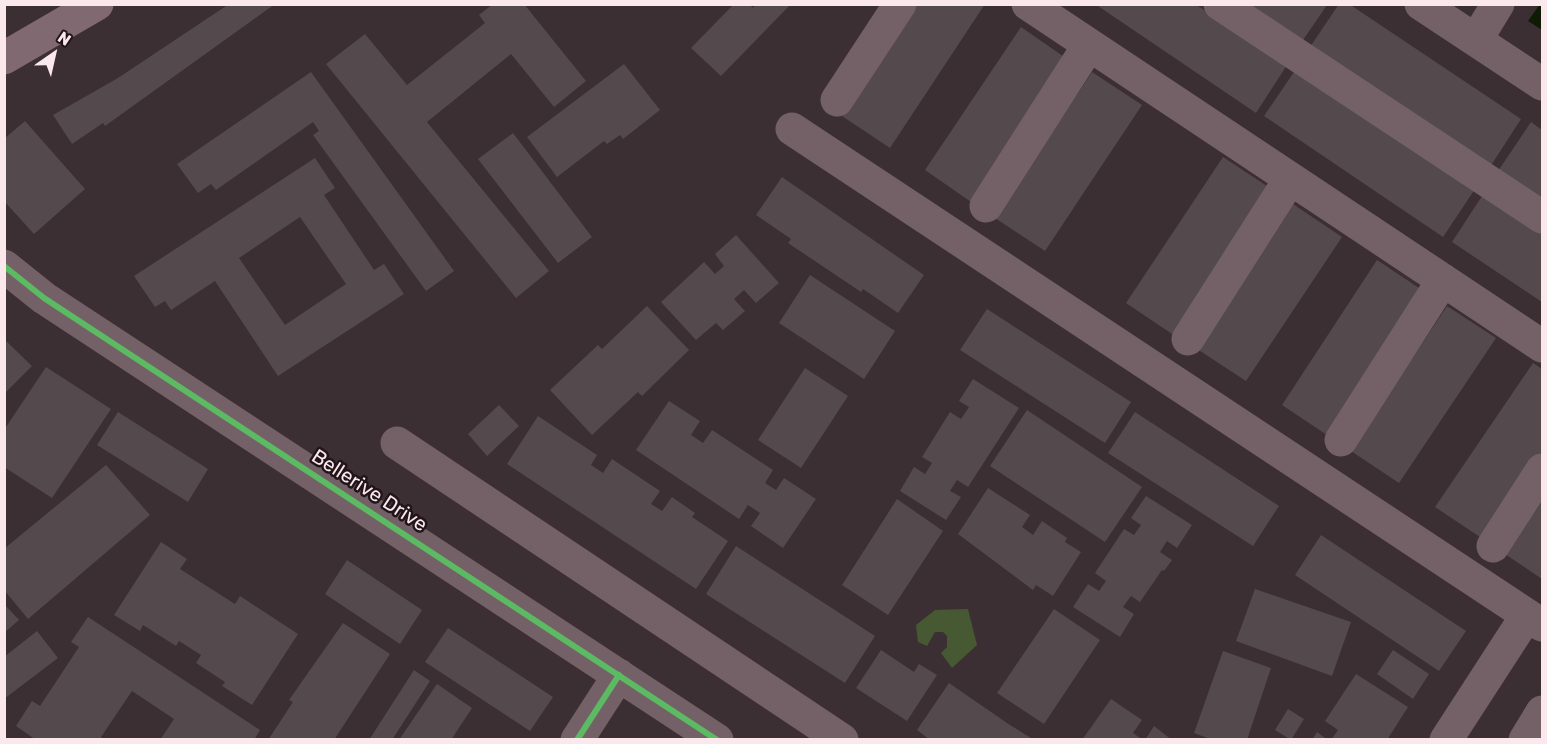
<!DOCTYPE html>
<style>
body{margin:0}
#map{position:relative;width:1547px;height:744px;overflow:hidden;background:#3c2f33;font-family:Rubik,sans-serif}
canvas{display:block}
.frame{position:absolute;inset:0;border:6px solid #fae8ed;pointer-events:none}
.north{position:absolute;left:24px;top:24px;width:60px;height:60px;-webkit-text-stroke:4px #211519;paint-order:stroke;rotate:34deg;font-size:16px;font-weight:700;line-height:24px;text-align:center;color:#fae8ed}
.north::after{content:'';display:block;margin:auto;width:21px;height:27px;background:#fae8ed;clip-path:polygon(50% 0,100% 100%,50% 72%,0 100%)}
</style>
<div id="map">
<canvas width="1547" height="744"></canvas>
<div class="frame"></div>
<div class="north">N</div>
</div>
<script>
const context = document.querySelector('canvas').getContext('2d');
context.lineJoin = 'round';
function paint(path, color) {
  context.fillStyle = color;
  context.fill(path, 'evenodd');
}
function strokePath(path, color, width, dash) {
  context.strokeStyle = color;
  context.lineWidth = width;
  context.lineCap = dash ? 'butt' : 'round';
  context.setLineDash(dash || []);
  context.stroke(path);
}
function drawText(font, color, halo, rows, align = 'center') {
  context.font = font + ' Rubik,sans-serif';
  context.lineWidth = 5;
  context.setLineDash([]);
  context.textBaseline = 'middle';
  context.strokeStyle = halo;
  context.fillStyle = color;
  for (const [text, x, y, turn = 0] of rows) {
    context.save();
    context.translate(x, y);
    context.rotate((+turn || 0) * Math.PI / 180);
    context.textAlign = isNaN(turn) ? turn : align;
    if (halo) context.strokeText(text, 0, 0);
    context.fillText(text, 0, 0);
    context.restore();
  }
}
paint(new Path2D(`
 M 968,609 L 977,645 L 952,668 L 941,653 L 947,647 L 947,636 L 943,632 L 935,632 L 927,646 L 918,642 L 916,625 L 935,610 Z`), '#465932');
paint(new Path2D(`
 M 1540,4 L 1542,5 L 1542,30 L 1528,21 Z`), '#101b06');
paint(new Path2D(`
 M 229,4 L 275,4 L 105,126 L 103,123 L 72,144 L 53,115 L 118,78 Z
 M 493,4 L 524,4 L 586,81 L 554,107 L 511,54 L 427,122 L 549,271 L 516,298 L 326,64 L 365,34 L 407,85 L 485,23 L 479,15 Z
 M 734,4 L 749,4 L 753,8 L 756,4 L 791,4 L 721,76 L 691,48 Z
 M 915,4 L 985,4 L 890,148 L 842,116 Z
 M 1095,4 L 1195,4 L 1287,65 L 1256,113 Z
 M 1339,4 L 1349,4 L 1521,119 L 1490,167 L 1310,47 Z
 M 1244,5 L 1327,5 L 1301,43 Z
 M 1021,27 L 1070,61 L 974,204 L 925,170 Z
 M 624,64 L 660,110 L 623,139 L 620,135 L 607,144 L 604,141 L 557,177 L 527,137 Z
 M 1296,69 L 1475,189 L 1443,237 L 1264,116 Z
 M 311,72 L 454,271 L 426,291 L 313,135 L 319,131 L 313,122 L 216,190 L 211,184 L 198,193 L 177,164 Z
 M 1092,72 L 1142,105 L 1045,251 L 995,218 Z
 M 25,121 L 85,189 L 34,234 L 4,201 L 4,139 Z
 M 1531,122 L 1542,130 L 1542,201 L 1498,171 Z
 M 513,133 L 592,237 L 558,263 L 478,159 Z
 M 1223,157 L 1273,190 L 1175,336 L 1126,303 Z
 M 315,158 L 335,188 L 324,195 L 374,270 L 384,264 L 404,294 L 278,376 L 215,281 L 171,310 L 165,301 L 155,307 L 134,276 ZM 300,217 L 346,284 L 285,325 L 239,258 Z
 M 782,177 L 924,275 L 898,313 L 863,289 L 861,292 L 788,243 L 791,239 L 756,215 Z
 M 1484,193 L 1542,232 L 1542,302 L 1452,242 Z
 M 1293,204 L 1342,237 L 1246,381 L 1197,349 Z
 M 736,235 L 779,283 L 756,303 L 744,290 L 734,299 L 745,311 L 723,330 L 716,323 L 696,340 L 661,302 L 704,262 L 715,274 L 724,266 L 715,254 Z
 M 1377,260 L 1425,292 L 1330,437 L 1282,405 Z
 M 810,275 L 895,331 L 864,379 L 779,323 Z
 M 647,306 L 689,350 L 642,396 L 638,392 L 592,435 L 550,390 L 598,345 L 602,349 Z
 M 1447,306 L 1496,338 L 1399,483 L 1351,451 Z
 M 987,309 L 1131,402 L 1105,443 L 960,350 Z
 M 4,339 L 32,366 L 4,394 Z
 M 1533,363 L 1542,369 L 1542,451 L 1483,539 L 1435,507 Z
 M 46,367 L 111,409 L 52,498 L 4,467 L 4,430 Z
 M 805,368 L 848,396 L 801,468 L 758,440 Z
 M 973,379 L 1019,408 L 968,487 L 957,480 L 950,491 L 961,497 L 946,520 L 900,491 L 914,467 L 925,474 L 932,463 L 922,457 L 950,412 L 961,419 L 969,407 L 959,401 Z
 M 669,401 L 700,421 L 691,435 L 703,443 L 712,430 L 773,470 L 765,483 L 776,490 L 784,478 L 816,499 L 783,548 L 751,526 L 760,513 L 748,505 L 739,519 L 636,450 Z
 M 499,405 L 519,426 L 487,456 L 468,434 Z
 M 1027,410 L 1142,487 L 1105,542 L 990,466 Z
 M 118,412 L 208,469 L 188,502 L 97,445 Z
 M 1135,412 L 1279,506 L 1253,546 L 1108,453 Z
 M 538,416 L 597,455 L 591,465 L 603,473 L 612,459 L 660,491 L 651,504 L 662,511 L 672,497 L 695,513 L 692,517 L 728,541 L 696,589 L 507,464 Z
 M 106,465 L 150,515 L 28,619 L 5,591 L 5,548 Z
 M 988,488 L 1030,515 L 1022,527 L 1033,535 L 1042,521 L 1067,538 L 1065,542 L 1081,552 L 1053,596 L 1036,585 L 1033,590 L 958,534 Z
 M 1146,496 L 1192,525 L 1177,548 L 1167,541 L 1160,552 L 1172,560 L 1164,571 L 1162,570 L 1140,602 L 1131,596 L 1123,607 L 1134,614 L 1120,637 L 1073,607 L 1088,584 L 1099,591 L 1106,581 L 1095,573 L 1124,529 L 1134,535 L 1141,525 L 1131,518 Z
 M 1542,497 L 1542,579 L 1505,554 Z
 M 897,499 L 943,531 L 888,615 L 842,585 Z
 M 1321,535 L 1466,631 L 1439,671 L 1295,575 Z
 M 161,542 L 187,559 L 180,569 L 235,604 L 240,596 L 298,634 L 252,705 L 222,686 L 225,682 L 196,663 L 201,655 L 179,641 L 176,646 L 143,625 L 140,631 L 114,615 Z
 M 736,546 L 875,636 L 845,683 L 706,594 Z
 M 347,560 L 422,610 L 400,644 L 325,594 Z
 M 1255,589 L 1351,622 L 1332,676 L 1236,641 Z
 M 6,606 L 19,620 L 4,633 L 4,607 Z
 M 1054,609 L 1100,640 L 1044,724 L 997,693 Z
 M 88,617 L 260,730 L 254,740 L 160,740 L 174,719 L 132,691 L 101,737 L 105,740 L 36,740 L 16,726 L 32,701 L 40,706 L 79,647 L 71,642 Z
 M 343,623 L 390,654 L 334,740 L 268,740 L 293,702 L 289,700 Z
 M 448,628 L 553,697 L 530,731 L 425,662 Z
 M 37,631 L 58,658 L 4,699 L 4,657 Z
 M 881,650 L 914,672 L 919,664 L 937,675 L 907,721 L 856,688 Z
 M 1393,650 L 1429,674 L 1413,699 L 1377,674 Z
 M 1223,651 L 1271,668 L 1247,740 L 1213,740 L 1194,733 Z
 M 414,670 L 430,681 L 392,740 L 369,740 Z
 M 1356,674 L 1408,707 L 1387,740 L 1331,740 L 1338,730 L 1325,721 Z
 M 949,683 L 1007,723 L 1034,740 L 930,740 L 917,730 Z
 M 437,684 L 472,708 L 451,740 L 399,740 Z
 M 1111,699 L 1142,720 L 1133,733 L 1143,740 L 1082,740 Z
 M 1288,709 L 1304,719 L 1291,740 L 1275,730 Z
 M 1154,726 L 1172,740 L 1145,740 Z
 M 1317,732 L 1328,740 L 1312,740 Z`), '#54494c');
strokePath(new Path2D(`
 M 1028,4 L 1542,346
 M 1220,4 L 1542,217
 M 1421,4 L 1542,84
 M 1476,40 L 1498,4
 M 837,100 L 900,4
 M 792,129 L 1542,625
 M 986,206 L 1089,45
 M 4,266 L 44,298 L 717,740
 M 1188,339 L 1290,179
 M 1341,440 L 1443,280
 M 397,443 L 842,740
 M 1493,546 L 1542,470
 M 577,740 L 619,675
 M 1446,740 L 1527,615
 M 1525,740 L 1542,712`), '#746168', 33);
strokePath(new Path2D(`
 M 4,58 L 97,4`), '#816971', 33);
strokePath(new Path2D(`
 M 4,266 L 44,298 L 717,740
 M 577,740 L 619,675`), '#5cba63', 6);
drawText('20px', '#fae8ed', '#211519', [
 ["Bellerive Drive",369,491,33]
]);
</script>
